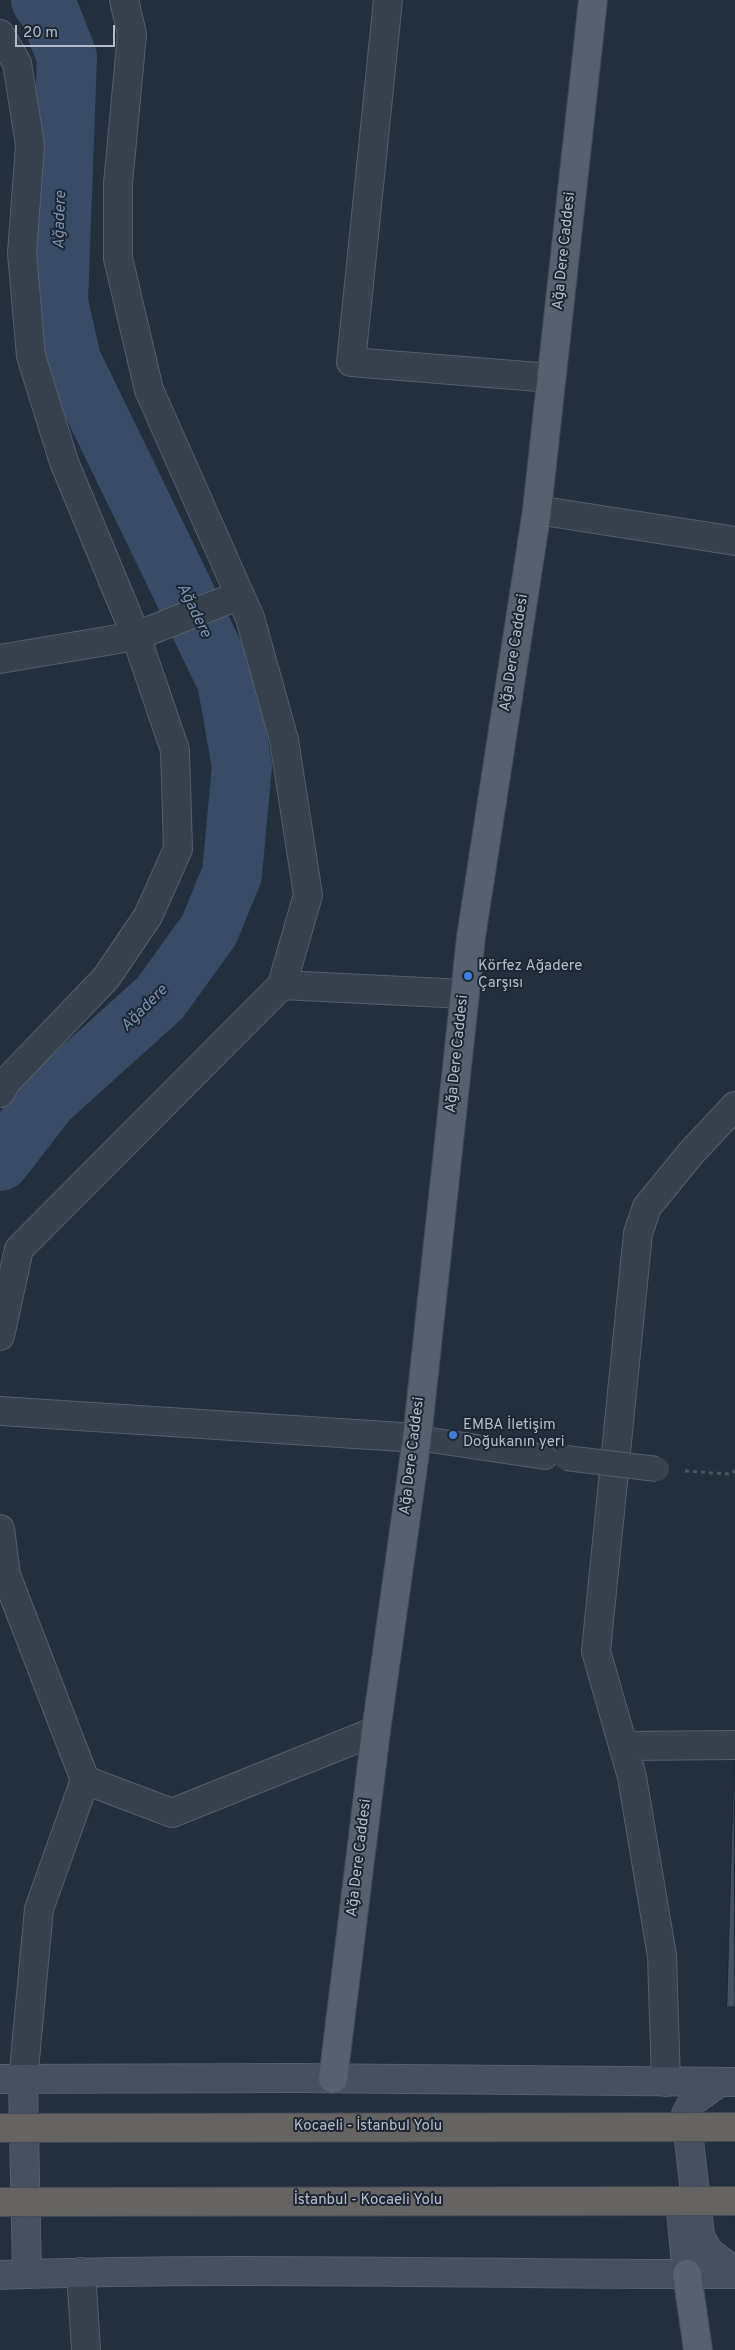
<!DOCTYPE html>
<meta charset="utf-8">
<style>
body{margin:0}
#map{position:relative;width:735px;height:2350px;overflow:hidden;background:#242f3e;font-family:Overpass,sans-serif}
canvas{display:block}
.scale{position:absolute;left:15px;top:25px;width:100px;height:22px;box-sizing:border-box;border:2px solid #b4bcc9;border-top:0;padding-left:6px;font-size:15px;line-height:18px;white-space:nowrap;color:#b4bcc9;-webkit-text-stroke:4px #1d2633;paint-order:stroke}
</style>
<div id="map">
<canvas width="735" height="2350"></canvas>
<div class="scale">20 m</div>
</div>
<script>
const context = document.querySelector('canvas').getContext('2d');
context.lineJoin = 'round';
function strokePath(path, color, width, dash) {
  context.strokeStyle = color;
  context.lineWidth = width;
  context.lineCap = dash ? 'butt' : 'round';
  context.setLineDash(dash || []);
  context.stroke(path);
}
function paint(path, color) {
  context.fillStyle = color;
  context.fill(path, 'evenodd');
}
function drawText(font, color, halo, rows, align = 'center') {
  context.font = font + ' Overpass,sans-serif';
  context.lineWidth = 4;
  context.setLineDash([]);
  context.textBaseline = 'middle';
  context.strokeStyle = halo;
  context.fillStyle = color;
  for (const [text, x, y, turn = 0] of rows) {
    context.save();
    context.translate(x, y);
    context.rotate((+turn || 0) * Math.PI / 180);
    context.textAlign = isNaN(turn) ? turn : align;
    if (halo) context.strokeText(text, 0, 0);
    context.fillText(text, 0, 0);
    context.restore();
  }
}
strokePath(new Path2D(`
 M 0,1161 L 48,1099 L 160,998 L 209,930 L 232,874 L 242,766 L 227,681 L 71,360 L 58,302 L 67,57 L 49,11 L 41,0`), '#394c67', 60);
const building = new Path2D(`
 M 734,1758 L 735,2007 L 727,2007 Z`);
paint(building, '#455162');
strokePath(building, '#1f2835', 1);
const pedestrian = new Path2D(`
 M 417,1438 L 545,1457`);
const minor = new Path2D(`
 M 388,0 L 351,362 L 551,378
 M 0,34 L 17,63 L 30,145 L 22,253 L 31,356 L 64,462 L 136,636 L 175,750 L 178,849 L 148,916 L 106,978 L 8,1080 L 0,1093
 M 537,510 L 735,541
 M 0,659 L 136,636 L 240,595
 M 282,985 L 465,994
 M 0,1336 L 19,1249 L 282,985 L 308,895 L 284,740 L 250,618 L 149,390 L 118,258 L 118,184 L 132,34 L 124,0
 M 0,1411 L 417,1438
 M 0,1529 L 6,1575 L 85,1780 L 172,1813 L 376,1731
 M 623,1746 L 735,1745
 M 23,2080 L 39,1909 L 85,1780
 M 666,2082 L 662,1956 L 632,1777 L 596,1651 L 638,1233 L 647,1207 L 691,1153 L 735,1106
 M 81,2272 L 86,2350`);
const secondary = new Path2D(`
 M 0,2079 L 296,2078 L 735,2082
 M 23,2080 L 27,2274
 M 720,2082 L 693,2101 L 686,2114 L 700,2236 L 709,2252 L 735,2271
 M 681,2211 L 687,2274
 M 0,2275 C 245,2266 490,2275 735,2274`);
const primary = new Path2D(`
 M 333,2079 L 376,1731 L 417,1438 L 471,937 L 537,510 L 593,0
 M 687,2274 L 698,2350`);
strokePath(pedestrian, '#565f6c', 26);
strokePath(minor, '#565f6c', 30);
strokePath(secondary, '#565f6c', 30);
strokePath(primary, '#414a57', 30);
strokePath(new Path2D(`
 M 685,1471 L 729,1474 L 735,1471`), '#44595c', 3, [4, 4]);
strokePath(pedestrian, '#38414e', 24);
strokePath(minor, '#38414e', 28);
strokePath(secondary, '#465061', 28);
strokePath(primary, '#56606e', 28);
const pedestrianBridge = new Path2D(`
 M 566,1458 L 657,1469`);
const trunkBridge = new Path2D(`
 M 0,2128 L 735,2127
 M 0,2202 L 735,2201`);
strokePath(pedestrianBridge, '#565f6c', 26, []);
strokePath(trunkBridge, '#434c59', 30, []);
strokePath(pedestrianBridge, '#38414e', 24);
strokePath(trunkBridge, '#656462', 28);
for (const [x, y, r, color] of [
 [468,976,5,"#3f7fe0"],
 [453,1435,5,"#3f7fe0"]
]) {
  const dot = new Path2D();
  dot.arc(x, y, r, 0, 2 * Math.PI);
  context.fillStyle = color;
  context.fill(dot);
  strokePath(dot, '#1d2633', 2);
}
drawText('15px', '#b4bcc9', '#1d2633', [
 ["Ağa Dere Caddesi",565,251,-84],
 ["Ağa Dere Caddesi",515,653,-81],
 ["Ağa Dere Caddesi",458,1054,-84],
 ["Ağa Dere Caddesi",413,1456,-83],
 ["Ağa Dere Caddesi",360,1858,-83],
 ["Kocaeli - İstanbul Yolu",368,2127],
 ["İstanbul - Kocaeli Yolu",368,2201]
]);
drawText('15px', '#b4bcc9', '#1d2633', [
 ["Körfez Ağadere",478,967],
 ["Çarşısı",478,984],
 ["EMBA İletişim",463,1426],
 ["Doğukanın yeri",463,1443]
], 'left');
drawText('italic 16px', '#7c92b1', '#1d2633', [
 ["Ağadere",61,220,-88],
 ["Ağadere",193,611,64],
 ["Ağadere",145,1009,-45]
]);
</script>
